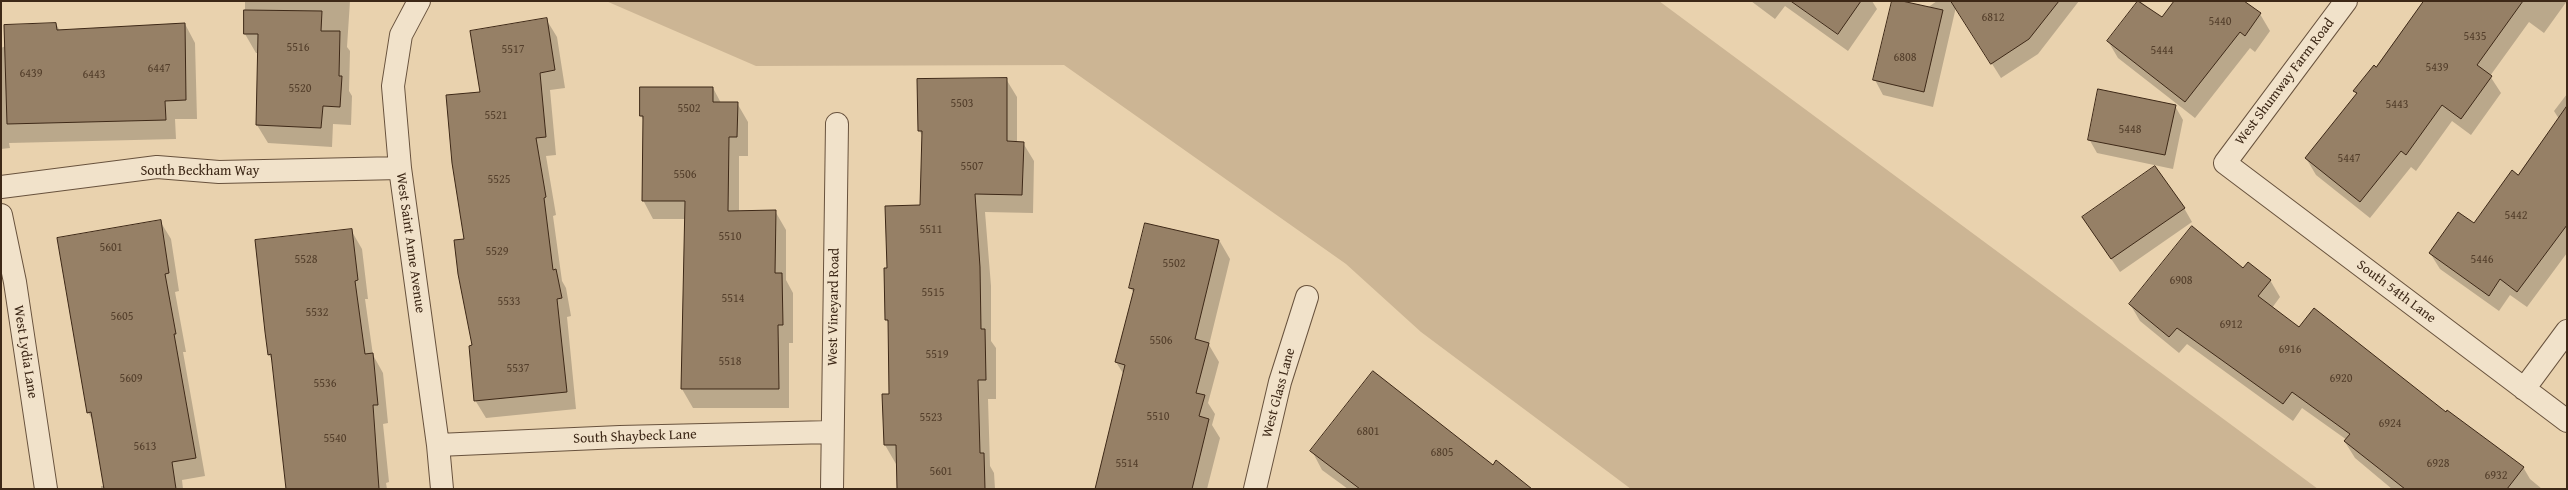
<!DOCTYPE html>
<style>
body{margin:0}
#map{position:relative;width:2568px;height:490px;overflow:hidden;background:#e9d2ae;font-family:"Gentium Book Plus",serif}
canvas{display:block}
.frame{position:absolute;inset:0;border:2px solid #3d2817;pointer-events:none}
</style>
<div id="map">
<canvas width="2568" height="490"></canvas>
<div class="frame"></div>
</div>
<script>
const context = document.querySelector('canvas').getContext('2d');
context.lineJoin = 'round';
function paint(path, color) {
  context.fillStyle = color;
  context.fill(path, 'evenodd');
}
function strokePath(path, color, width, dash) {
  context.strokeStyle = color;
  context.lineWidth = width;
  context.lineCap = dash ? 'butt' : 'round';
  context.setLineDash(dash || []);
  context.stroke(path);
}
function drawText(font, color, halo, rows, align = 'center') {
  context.font = font + ' "Gentium Book Plus",serif';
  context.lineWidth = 3;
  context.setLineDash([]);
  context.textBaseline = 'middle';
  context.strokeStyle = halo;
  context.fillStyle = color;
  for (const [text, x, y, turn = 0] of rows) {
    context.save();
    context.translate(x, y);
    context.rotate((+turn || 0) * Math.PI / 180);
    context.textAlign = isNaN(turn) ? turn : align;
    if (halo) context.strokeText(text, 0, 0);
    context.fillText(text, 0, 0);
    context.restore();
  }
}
paint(new Path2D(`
 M 606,1 L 1659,1 L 2318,489 L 1631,489 L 1421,332 L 1346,264 L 1064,65 L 756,66 Z`), '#ccb594');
paint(new Path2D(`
 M 245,1 L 350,1 L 347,47 L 350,51 L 349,91 L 352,96 L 351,125 L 333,124 L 332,147 L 268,143 L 257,125 L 258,53 L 256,53 L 245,34 Z
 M 1751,1 L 1872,1 L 1877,9 L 1848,51 L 1785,6 L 1775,19 Z
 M 1893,1 L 1927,8 L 1937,1 L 2079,1 L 2038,54 L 2001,78 L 1956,7 L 1933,107 L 1883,95 L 1875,80 Z
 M 2140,1 L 2162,19 L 2175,1 L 2243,1 L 2260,14 L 2270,31 L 2255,52 L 2250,48 L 2195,118 L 2118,58 L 2108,41 Z
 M 2423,1 L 2567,1 L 2544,33 L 2529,22 L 2490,76 L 2501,93 L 2471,135 L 2452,121 L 2416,171 L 2411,167 L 2370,218 L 2316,175 L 2306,158 L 2357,95 L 2355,91 L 2376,68 Z
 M 546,19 L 557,37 L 565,88 L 550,90 L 556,155 L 546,156 L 556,215 L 553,216 L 562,281 L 566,288 L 571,316 L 567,317 L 576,409 L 486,418 L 475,400 L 465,239 L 481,93 Z
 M 56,24 L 60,31 L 185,24 L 195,43 L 197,119 L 175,119 L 176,139 L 9,143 L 10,148 L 1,149 L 1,48 Z
 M 1006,79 L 1017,97 L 1017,142 L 1023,143 L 1034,161 L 1033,213 L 985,212 L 991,286 L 991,341 L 996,348 L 996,399 L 988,399 L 990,466 L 994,473 L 995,489 L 898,489 L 898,463 L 896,464 L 885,445 L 890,395 L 889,324 L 886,319 L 888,269 L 921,205 L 923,137 L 919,130 Z
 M 713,88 L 721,103 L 737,103 L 748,122 L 748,156 L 739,156 L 739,212 L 775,211 L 786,230 L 786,280 L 793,293 L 793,343 L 789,343 L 789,408 L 693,408 L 682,389 L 686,219 L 653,219 L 643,200 L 644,121 L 641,116 Z
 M 2567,94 L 2567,253 L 2527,307 L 2510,295 L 2499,311 L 2440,269 L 2430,253 L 2474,224 L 2518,176 L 2559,119 L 2554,111 Z
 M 2175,106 L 2183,120 L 2173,169 L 2097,153 L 2089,139 Z
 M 2184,208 L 2192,222 L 2120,272 L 2083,217 Z
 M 160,221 L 171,239 L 179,291 L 175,292 L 186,352 L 183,352 L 205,476 L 182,480 L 183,489 L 101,489 L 101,486 L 104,486 L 94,423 L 88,412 Z
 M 351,230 L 362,249 L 368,299 L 365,299 L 373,355 L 383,373 L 388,423 L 383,424 L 389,482 L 386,483 L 387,489 L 287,489 L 273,361 L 269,355 Z
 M 1219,240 L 1230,259 L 1209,345 L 1219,362 L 1208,403 L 1215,414 L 1212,425 L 1220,438 L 1207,489 L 1095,489 L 1124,375 L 1116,362 L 1134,293 L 1130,288 Z
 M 2243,269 L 2270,280 L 2280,297 L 2272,308 L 2300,329 L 2446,413 L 2523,467 L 2530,479 L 2542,489 L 2392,489 L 2355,458 L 2345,442 L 2347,440 L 2302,408 L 2293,421 L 2187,344 L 2179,353 L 2140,321 L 2130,304 Z
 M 1312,451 L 1493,467 L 1531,489 L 1348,489 L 1322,470 Z`), '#0003');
const building = new Path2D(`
 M 1791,1 L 1861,1 L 1838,34 Z
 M 1892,1 L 1902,1 L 1943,10 L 1924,92 L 1873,80 Z
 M 1951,1 L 2059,1 L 2029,39 L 1991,64 Z
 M 2138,1 L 2162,17 L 2174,1 L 2244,1 L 2261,13 L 2245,36 L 2240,32 L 2185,102 L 2107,41 Z
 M 2424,1 L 2523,1 L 2477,65 L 2492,76 L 2461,119 L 2442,105 L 2406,155 L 2401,151 L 2360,202 L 2305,158 L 2357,93 L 2353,91 L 2374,65 L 2376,67 Z
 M 244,10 L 322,11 L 321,31 L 340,31 L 339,76 L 342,76 L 340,107 L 323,106 L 321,128 L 256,125 L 258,34 L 244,34 Z
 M 547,18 L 555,70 L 540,73 L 546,137 L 536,138 L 546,197 L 544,198 L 553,270 L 556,269 L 562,298 L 557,299 L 567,392 L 474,401 L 469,346 L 472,345 L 458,274 L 454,240 L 464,239 L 452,163 L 446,95 L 480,92 L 470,31 Z
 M 56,23 L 57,30 L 185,23 L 186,100 L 165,101 L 166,120 L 7,124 L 4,25 Z
 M 1007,78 L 1007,141 L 1024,142 L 1022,195 L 975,194 L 980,267 L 981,329 L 985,329 L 986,380 L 978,380 L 980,453 L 984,453 L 985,489 L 897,489 L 896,445 L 884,445 L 882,394 L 889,394 L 888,320 L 885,320 L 884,268 L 887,268 L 885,206 L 920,205 L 922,131 L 918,131 L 917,79 Z
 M 640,87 L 713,87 L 713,102 L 738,102 L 737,137 L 729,137 L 728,211 L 776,210 L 775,273 L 782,273 L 783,325 L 778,325 L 779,389 L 681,389 L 685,201 L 642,201 L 643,116 L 640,116 Z
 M 2098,89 L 2176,105 L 2165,155 L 2088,140 Z
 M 2567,106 L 2567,225 L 2517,292 L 2500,279 L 2489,296 L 2429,253 L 2458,212 L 2474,223 L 2512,170 L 2518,175 Z
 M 2155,166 L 2185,208 L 2111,259 L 2082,217 Z
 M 161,220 L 169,273 L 165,274 L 176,334 L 174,334 L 196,458 L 172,462 L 176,489 L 104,489 L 91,412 L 87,413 L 57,238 Z
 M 1145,223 L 1219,240 L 1195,339 L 1209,343 L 1196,393 L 1205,395 L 1199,416 L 1209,419 L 1192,489 L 1095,489 L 1125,365 L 1115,362 L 1134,289 L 1129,288 Z
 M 2192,226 L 2243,268 L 2248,262 L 2271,280 L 2258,296 L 2299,327 L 2314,308 L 2446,412 L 2447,410 L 2524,467 L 2507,489 L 2405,489 L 2344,441 L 2350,434 L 2292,392 L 2283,404 L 2177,328 L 2169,337 L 2129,304 Z
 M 352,229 L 358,280 L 355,281 L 365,354 L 373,353 L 378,405 L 373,405 L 379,489 L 286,489 L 271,354 L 268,355 L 265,332 L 255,240 Z
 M 1373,371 L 1493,465 L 1496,460 L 1532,489 L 1360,489 L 1310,451 Z`);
paint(building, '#968066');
strokePath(building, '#3d2817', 1);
const street = new Path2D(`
 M 419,1 L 401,35 L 393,86 L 400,168 L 438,445 L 442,489
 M 2346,1 L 2225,163 L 2567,421
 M 1,187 L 157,167 L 219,172 L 400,168
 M 1,215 L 15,282 L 46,489
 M 2524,389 L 2567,331
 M 438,445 L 620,437 L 832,432
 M 832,489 L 837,124
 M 1255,489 L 1280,382 L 1307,297`);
strokePath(street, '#68523d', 24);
strokePath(street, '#f1e2ca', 22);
drawText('12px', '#533e2b', null, [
 ["6812",1993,18],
 ["5440",2220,22],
 ["5435",2475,37],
 ["5516",298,48],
 ["5517",513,50],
 ["5444",2162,51],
 ["6808",1905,58],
 ["5439",2437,68],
 ["6447",159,69],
 ["6439",31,74],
 ["6443",94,75],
 ["5520",300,89],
 ["5503",962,104],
 ["5443",2397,105],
 ["5502",689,109],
 ["5521",496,116],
 ["5448",2130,130],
 ["5447",2349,159],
 ["5507",972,167],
 ["5506",685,175],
 ["5525",499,180],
 ["5442",2516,216],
 ["5511",931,230],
 ["5510",730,237],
 ["5601",111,248],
 ["5529",497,252],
 ["5528",306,260],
 ["5446",2482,260],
 ["5502",1174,264],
 ["6908",2181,281],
 ["5515",933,293],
 ["5514",733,299],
 ["5533",509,302],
 ["5532",317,313],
 ["5605",122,317],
 ["6912",2231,325],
 ["5506",1161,341],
 ["6916",2290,350],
 ["5519",937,355],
 ["5518",730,362],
 ["5537",518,369],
 ["5609",131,379],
 ["6920",2341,379],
 ["5536",325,384],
 ["5510",1158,417],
 ["5523",931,418],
 ["6924",2390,424],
 ["6801",1368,432],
 ["5540",335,439],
 ["5613",145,447],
 ["6805",1442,453],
 ["5514",1127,464],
 ["6928",2438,464],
 ["5601",941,472],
 ["6932",2496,476]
]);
drawText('14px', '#3d2817', '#f1e2ca', [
 ["West Shumway Farm Road",2285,82,-53],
 ["South Beckham Way",200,171],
 ["West Saint Anne Avenue",410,243,82],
 ["South 54th Lane",2396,292,37],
 ["West Vineyard Road",834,307,-89],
 ["West Lydia Lane",25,352,81],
 ["West Glass Lane",1279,393,-75],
 ["South Shaybeck Lane",635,437,-2]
]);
</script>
